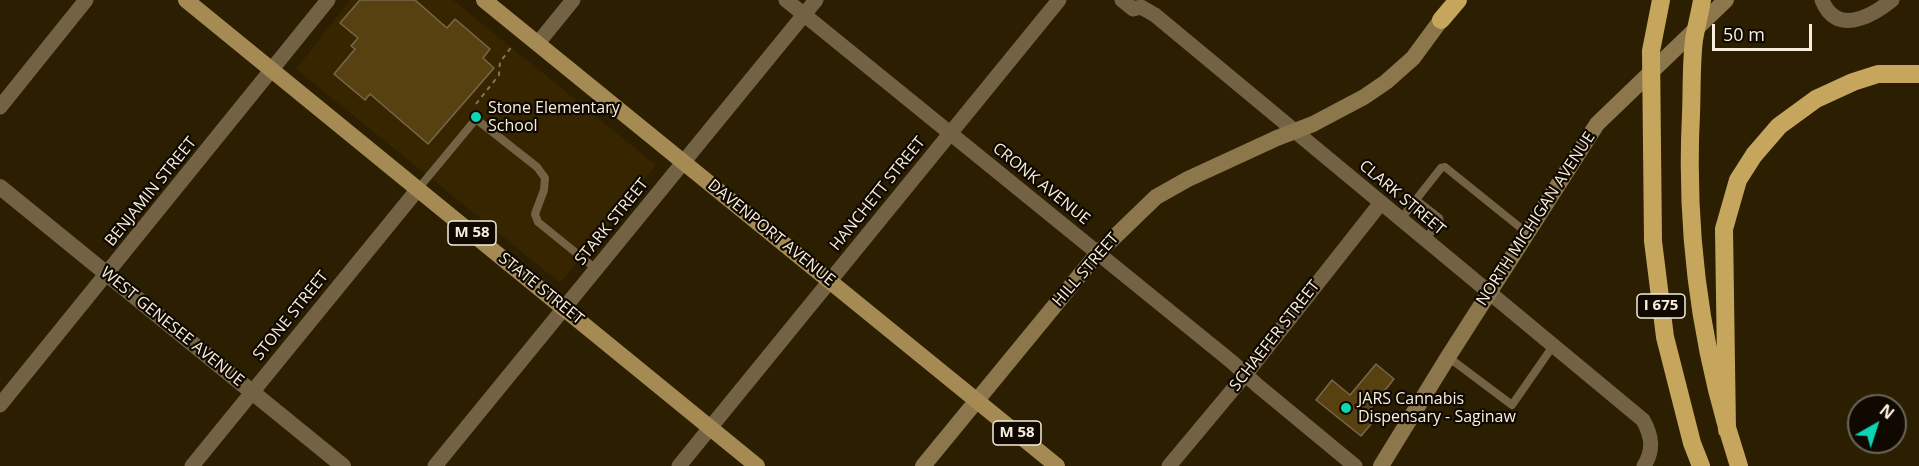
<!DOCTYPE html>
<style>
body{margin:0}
#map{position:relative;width:1919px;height:466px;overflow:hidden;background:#2c1e01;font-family:"Open Sans",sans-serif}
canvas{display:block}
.north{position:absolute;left:1847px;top:394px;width:60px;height:60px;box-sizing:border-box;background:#0f0901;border:2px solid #6c6559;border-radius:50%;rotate:39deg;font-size:16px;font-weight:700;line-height:24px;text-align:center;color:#f8eedd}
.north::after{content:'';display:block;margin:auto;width:21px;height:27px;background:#0bd5b5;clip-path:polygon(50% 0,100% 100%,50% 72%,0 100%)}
.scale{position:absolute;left:1712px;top:24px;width:100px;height:27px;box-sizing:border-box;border:3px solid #f8eedd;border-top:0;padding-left:8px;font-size:18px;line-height:21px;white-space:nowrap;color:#f8eedd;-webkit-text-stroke:4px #0f0901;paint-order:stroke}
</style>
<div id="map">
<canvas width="1919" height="466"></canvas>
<div class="north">N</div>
<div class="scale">50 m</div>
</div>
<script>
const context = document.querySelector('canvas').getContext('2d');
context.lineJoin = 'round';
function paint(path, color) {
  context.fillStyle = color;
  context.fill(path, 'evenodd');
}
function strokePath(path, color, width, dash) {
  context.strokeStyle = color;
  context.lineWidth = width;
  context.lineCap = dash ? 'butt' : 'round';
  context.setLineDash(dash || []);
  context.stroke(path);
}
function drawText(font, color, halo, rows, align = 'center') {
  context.font = font + ' "Open Sans",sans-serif';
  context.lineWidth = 4.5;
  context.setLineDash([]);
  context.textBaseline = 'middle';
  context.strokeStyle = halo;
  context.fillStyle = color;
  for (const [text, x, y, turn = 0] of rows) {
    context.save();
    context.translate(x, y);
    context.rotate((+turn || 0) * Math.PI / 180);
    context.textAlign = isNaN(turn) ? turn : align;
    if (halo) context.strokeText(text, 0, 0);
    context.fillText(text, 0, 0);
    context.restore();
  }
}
paint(new Path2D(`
 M 350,0 L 453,0 L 656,165 L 560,283 L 296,69 Z`), '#372500');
const building = new Path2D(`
 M 360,0 L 415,0 L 447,28 L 455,19 L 490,49 L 483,58 L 494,68 L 428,144 L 370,94 L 365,100 L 334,74 L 355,49 L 351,46 L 358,38 L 340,23 Z
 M 1376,364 L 1394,379 L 1369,410 L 1377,417 L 1361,436 L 1316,400 L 1332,380 L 1350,395 Z`);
paint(building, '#584111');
strokePath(building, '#786749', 1.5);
strokePath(new Path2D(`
 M 476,104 L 499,75 L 500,62 L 513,45`), '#81755d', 2, [4.5, 4.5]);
strokePath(new Path2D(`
 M 418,189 L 476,119 L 537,167 L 545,178 L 544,190 L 535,214 L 538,222 L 596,269
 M 1416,200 L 1439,218 L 1440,222 L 1424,240
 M 1400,220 L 1441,168 L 1445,167 L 1527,233
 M 1448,357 L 1512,405 L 1553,346`), '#736244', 8);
strokePath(new Path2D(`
 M 786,0 L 1232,362 L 1257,385 L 1355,466
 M 1122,0 L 1133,9 L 1141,7 L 1155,15 L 1643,420 C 1652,436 1654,450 1644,466
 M 1822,0 C 1836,36 1871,17 1892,0
 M 538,43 L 573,0
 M 0,107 L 86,0
 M 0,405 L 328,0
 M 192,466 L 418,189
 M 435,466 L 816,0
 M 679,466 L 1059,0
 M 1169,466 L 1245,375 L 1380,204`), '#736244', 15);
strokePath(new Path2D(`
 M 0,187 L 343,466`), '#736244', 16);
strokePath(new Path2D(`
 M 923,466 L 1098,253 L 1156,197 L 1188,179 L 1277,138 L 1313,124 L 1364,97 L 1386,82 L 1413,58 L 1441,20
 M 1381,466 L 1448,357 L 1597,124 L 1726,0`), '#8c764c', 16);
strokePath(new Path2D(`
 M 186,0 L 757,466
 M 484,0 L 1057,466`), '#a58b53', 16);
strokePath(new Path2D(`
 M 1661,0 L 1651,51 L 1653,241 L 1665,337 L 1692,443 L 1701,466
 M 1702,0 C 1700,13 1696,27 1694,40 C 1691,64 1692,90 1691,114 C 1685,233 1701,352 1739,466
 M 1441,20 L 1458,0
 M 1727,430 L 1724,229 L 1738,180 L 1754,155 L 1779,126 L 1816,99 L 1853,82 L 1878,74 L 1919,74`), '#c6a65d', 18);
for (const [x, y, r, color] of [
 [476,117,6,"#0bd5b5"],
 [1346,408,6,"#0bd5b5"]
]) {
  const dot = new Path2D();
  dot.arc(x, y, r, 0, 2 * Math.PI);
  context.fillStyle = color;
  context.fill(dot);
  strokePath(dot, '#0f0901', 2);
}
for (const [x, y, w] of [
 [472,233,48],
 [1661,306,48],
 [1017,433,48]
]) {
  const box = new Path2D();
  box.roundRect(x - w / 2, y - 12, w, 24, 4.5);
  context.fillStyle = '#0f0901';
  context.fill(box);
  strokePath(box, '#f8eedd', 1.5);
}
drawText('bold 15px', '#f8eedd', null, [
 ["M 58",472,233],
 ["I 675",1661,306],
 ["M 58",1017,433]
]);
drawText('16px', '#f8eedd', '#0f0901', [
 ["Stone Elementary",488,108],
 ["School",488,126],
 ["JARS Cannabis",1358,399],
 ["Dispensary - Saginaw",1358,417]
], 'left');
drawText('16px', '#f8eedd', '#0f0901', [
 ["CRONK AVENUE",1041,184,39],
 ["BENJAMIN STREET",151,192,-51],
 ["HANCHETT STREET",878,194,-51],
 ["CLARK STREET",1402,198,40],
 ["NORTH MICHIGAN AVENUE",1536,219,-57],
 ["STARK STREET",612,222,-51],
 ["DAVENPORT AVENUE",771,233,39],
 ["HILL STREET",1086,270,-49],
 ["STATE STREET",541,289,39],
 ["STONE STREET",291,316,-51],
 ["WEST GENESEE AVENUE",172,327,39],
 ["SCHAEFER STREET",1275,336,-52]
]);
</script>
